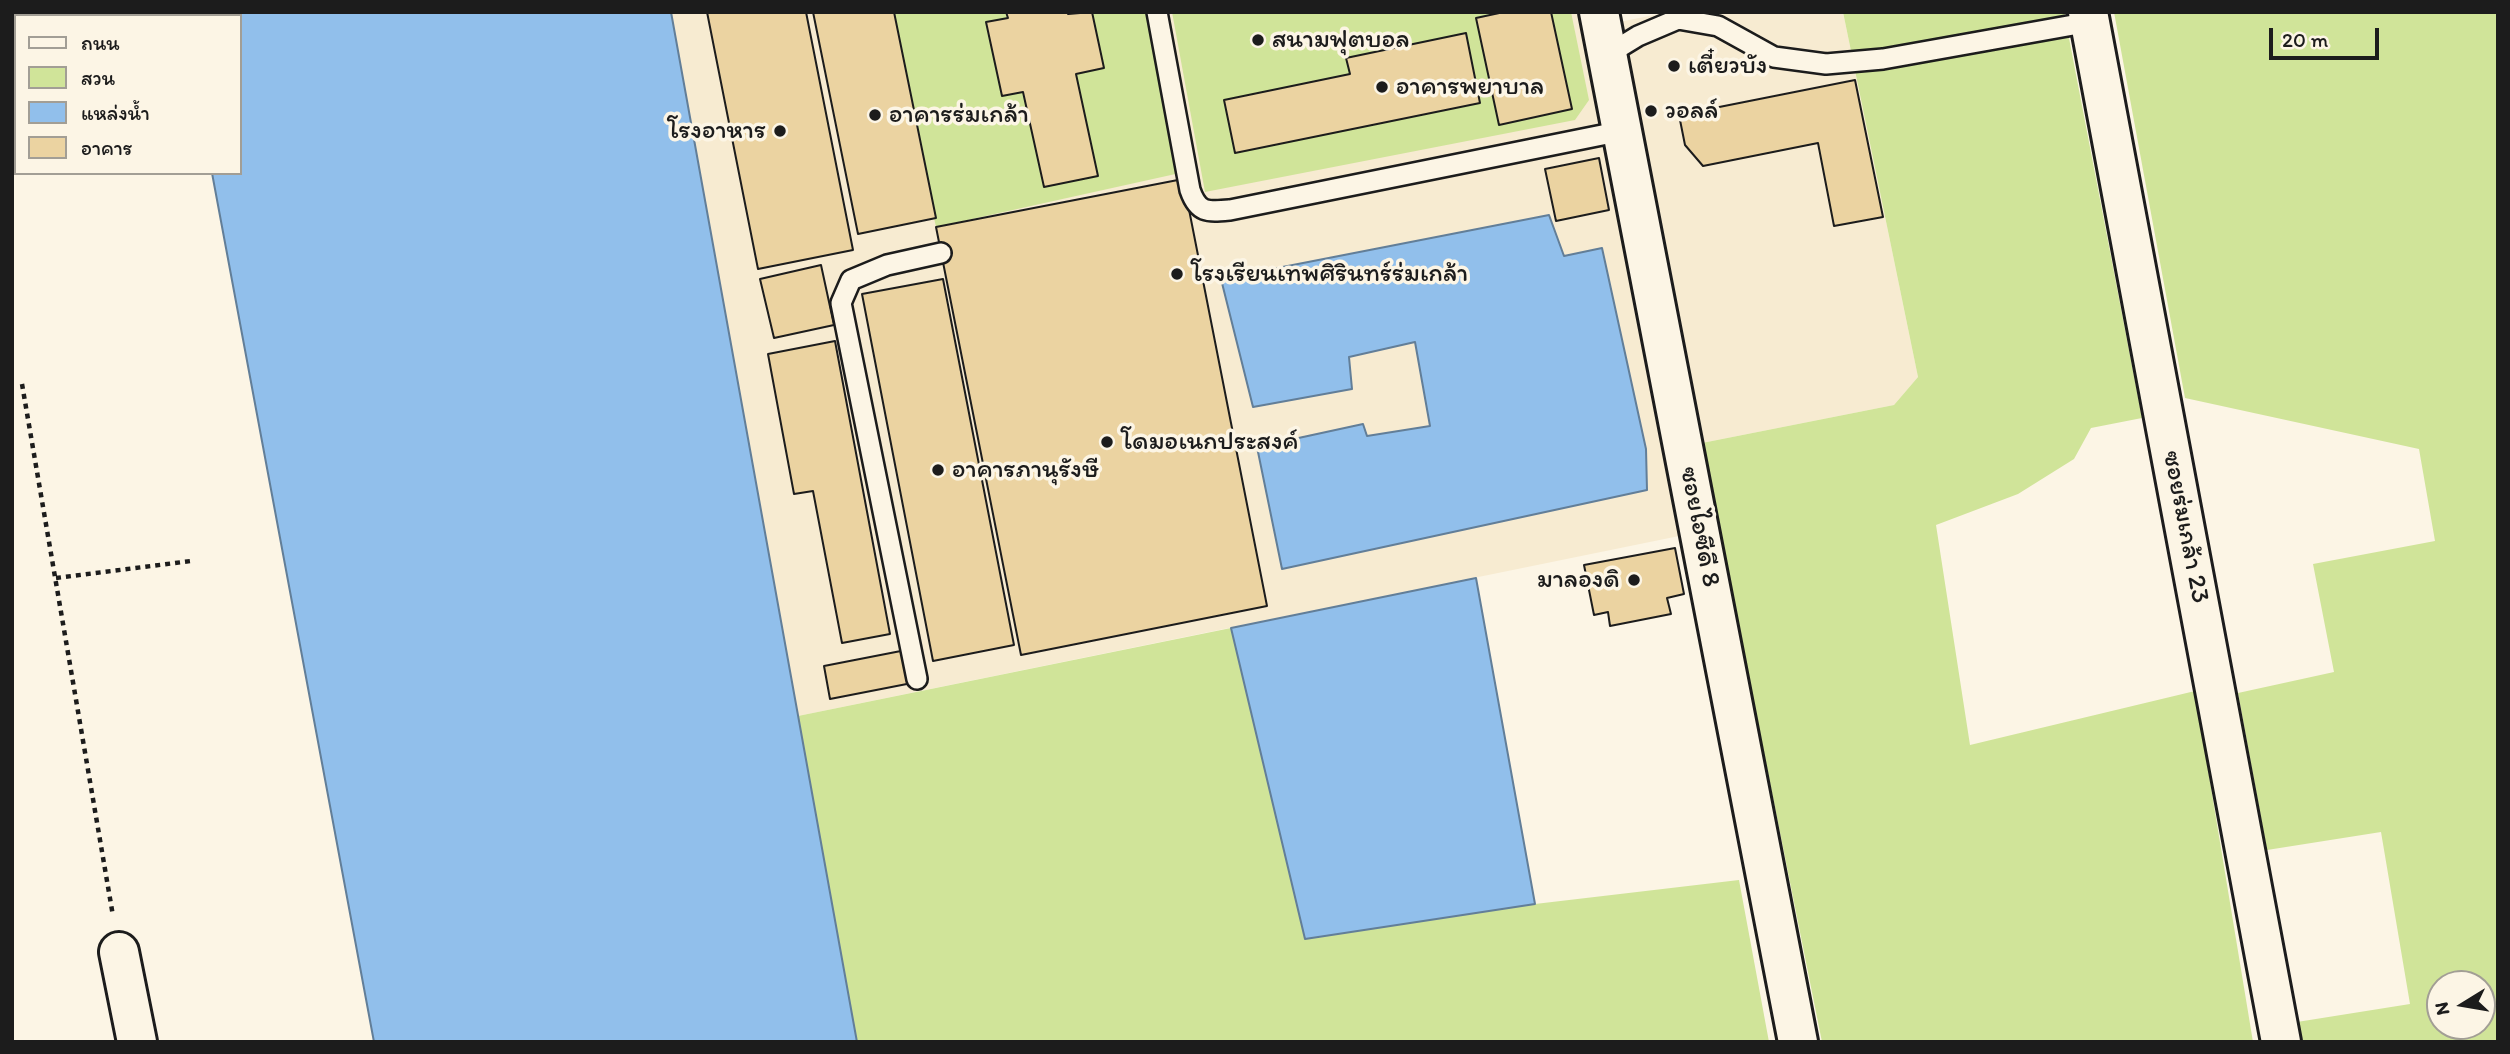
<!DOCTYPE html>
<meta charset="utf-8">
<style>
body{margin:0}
#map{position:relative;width:2510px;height:1054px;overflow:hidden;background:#fcf5e5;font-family:Itim,"Playpen Sans Thai",sans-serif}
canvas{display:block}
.frame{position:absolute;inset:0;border:14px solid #1c1c1c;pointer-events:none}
.legend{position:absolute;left:14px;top:14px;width:228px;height:161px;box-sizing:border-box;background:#fcf5e5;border:2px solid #a29e95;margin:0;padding:9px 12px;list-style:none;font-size:21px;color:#1c1c1c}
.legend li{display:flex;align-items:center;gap:14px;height:35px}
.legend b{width:35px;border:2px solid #a29e95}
.north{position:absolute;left:2426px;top:970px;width:70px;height:70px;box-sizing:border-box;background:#fcf5e5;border:2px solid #a29e95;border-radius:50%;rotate:259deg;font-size:19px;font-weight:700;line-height:28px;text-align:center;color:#1c1c1c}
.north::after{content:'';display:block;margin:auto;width:24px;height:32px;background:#1c1c1c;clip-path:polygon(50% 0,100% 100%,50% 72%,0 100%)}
.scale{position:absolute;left:2269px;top:28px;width:110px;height:32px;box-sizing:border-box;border:4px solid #1c1c1c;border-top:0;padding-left:9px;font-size:21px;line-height:24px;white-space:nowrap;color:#1c1c1c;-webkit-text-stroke:5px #fcf5e5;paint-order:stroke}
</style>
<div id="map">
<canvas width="2510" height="1054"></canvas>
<div class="frame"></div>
<ul class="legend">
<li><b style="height:9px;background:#fcf5e5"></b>ถนน</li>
<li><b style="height:19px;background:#d0e499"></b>สวน</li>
<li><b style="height:19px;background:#91bfeb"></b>แหล่งน้ำ</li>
<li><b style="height:19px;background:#ebd3a1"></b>อาคาร</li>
</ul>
<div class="north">N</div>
<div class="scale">20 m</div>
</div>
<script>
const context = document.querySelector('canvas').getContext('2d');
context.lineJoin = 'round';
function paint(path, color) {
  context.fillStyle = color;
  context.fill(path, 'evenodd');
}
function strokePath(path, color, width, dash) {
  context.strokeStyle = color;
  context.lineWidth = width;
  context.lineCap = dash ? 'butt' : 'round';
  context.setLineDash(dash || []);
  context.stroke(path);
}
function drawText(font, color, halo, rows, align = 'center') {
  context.font = font + ' Itim,"Playpen Sans Thai",sans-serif';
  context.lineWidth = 7;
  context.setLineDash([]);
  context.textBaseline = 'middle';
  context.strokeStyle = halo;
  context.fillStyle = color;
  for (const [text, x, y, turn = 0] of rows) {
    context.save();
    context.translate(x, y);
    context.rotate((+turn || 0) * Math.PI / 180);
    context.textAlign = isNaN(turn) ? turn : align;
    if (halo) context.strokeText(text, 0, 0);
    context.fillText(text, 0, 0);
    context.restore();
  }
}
paint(new Path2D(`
 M 671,12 L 1587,12 L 1684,535 L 798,716 Z
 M 1669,12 L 1843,12 L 1918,377 L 1894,405 L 1702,443 L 1609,24 Z`), '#f7ebd1');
paint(new Path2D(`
 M 889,12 L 1147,12 L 1180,173 L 936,227 Z
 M 1172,12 L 1571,12 L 1589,100 L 1575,120 L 1205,192 Z
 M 1843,12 L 2064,12 L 2142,418 L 2091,428 L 2074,459 L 2018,494 L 1936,525 L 1970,745 L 2195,691 L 2253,1042 L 1822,1042 L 1702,443 L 1894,405 L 1918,377 Z
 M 2114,12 L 2498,12 L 2498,1042 L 2300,1042 L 2297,1022 L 2410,1004 L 2381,832 L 2267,850 L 2238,693 L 2334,672 L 2313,564 L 2435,541 L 2419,449 L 2185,398 ZM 2440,984 L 2482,984 L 2482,1026 L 2440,1026 Z
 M 1231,628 L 1305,938 L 1535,904 L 1739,880 L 1769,1042 L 857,1042 L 798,716 Z`), '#d0e499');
const water = new Path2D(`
 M 182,12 L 671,12 L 857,1042 L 374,1042 L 212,173 L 240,173 L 240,16 L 182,16 Z
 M 1549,215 L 1564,256 L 1602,248 L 1646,449 L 1647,490 L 1282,569 L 1257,447 L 1363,424 L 1367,436 L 1430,426 L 1415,342 L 1349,357 L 1352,389 L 1253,407 L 1221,279 Z
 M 1476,578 L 1535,904 L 1305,939 L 1231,628 Z`);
paint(water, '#91bfeb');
strokePath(water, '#627e98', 2);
const building = new Path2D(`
 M 707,12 L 806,12 L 853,250 L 758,269 Z
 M 813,12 L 894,12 L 936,218 L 858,234 Z
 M 1006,12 L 1068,12 L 1068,14 L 1092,12 L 1104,68 L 1076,74 L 1098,176 L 1044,187 L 1023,92 L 1002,96 L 986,22 L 1008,18 Z
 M 1504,12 L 1551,12 L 1572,109 L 1499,125 L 1476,18 Z
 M 1466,33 L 1480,103 L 1235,153 L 1224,100 L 1350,74 L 1346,58 Z
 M 1855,80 L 1883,217 L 1834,226 L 1818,143 L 1703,166 L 1685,145 L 1679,115 Z
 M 1599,158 L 1609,210 L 1556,221 L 1545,169 Z
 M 1183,179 L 1267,606 L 1021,655 L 936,227 Z
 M 821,265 L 834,325 L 774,338 L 760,279 Z
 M 943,279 L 1014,645 L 933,661 L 862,294 Z
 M 835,341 L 890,634 L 842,643 L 813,491 L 794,494 L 768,354 Z
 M 1675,548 L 1684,594 L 1667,598 L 1671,614 L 1610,626 L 1608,612 L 1594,615 L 1584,565 Z
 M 906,650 L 912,683 L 830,699 L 824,666 Z`);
paint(building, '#ebd3a1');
strokePath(building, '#1c1c1c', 2);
const lane = new Path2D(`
 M 1157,12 L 1190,190 C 1198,213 1207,212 1230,210 L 1622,131
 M 1607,55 L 1638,36 L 1678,19 L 1718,26 L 1774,57 L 1826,64 L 1883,59 L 2090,22
 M 917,679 L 841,303 L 851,280 L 887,265 L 941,253`);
const street = new Path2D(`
 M 1599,12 L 1798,1042
 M 2088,12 L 2281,1042
 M 119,952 L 137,1042`);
strokePath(lane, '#1c1c1c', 24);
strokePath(street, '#1c1c1c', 44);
strokePath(new Path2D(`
 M 22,384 L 113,916
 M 56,578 L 191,561`), '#1c1c1c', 4.5, [5, 5]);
strokePath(lane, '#fcf5e5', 19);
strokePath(street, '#fcf5e5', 38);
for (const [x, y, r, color] of [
 [1258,40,7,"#1c1c1c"],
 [1674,66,7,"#1c1c1c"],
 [1382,87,7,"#1c1c1c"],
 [1651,111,7,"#1c1c1c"],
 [875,115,7,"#1c1c1c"],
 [780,131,7,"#1c1c1c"],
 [1177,274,7,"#1c1c1c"],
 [1107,442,7,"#1c1c1c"],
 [938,470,7,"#1c1c1c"],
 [1634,580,7,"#1c1c1c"]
]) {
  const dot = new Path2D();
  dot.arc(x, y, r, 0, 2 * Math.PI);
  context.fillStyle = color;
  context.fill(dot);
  strokePath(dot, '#fcf5e5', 2.5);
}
drawText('26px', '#1c1c1c', '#fcf5e5', [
 ["สนามฟุตบอล",1272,40],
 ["เตี๋ยวบัง",1688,66],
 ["อาคารพยาบาล",1396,87],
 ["วอลล์",1665,111],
 ["อาคารร่มเกล้า",889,115],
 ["โรงอาหาร",766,131,"right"],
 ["โรงเรียนเทพศิรินทร์ร่มเกล้า",1191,274],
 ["โดมอเนกประสงค์",1121,442],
 ["อาคารภานุรังษี",952,470],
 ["มาลองดิ",1620,580,"right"]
], 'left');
drawText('26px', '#1c1c1c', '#fcf5e5', [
 ["ซอยไอซีดี 8",1699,527,79],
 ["ซอยร่มเกล้า 23",2185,527,79]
]);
</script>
